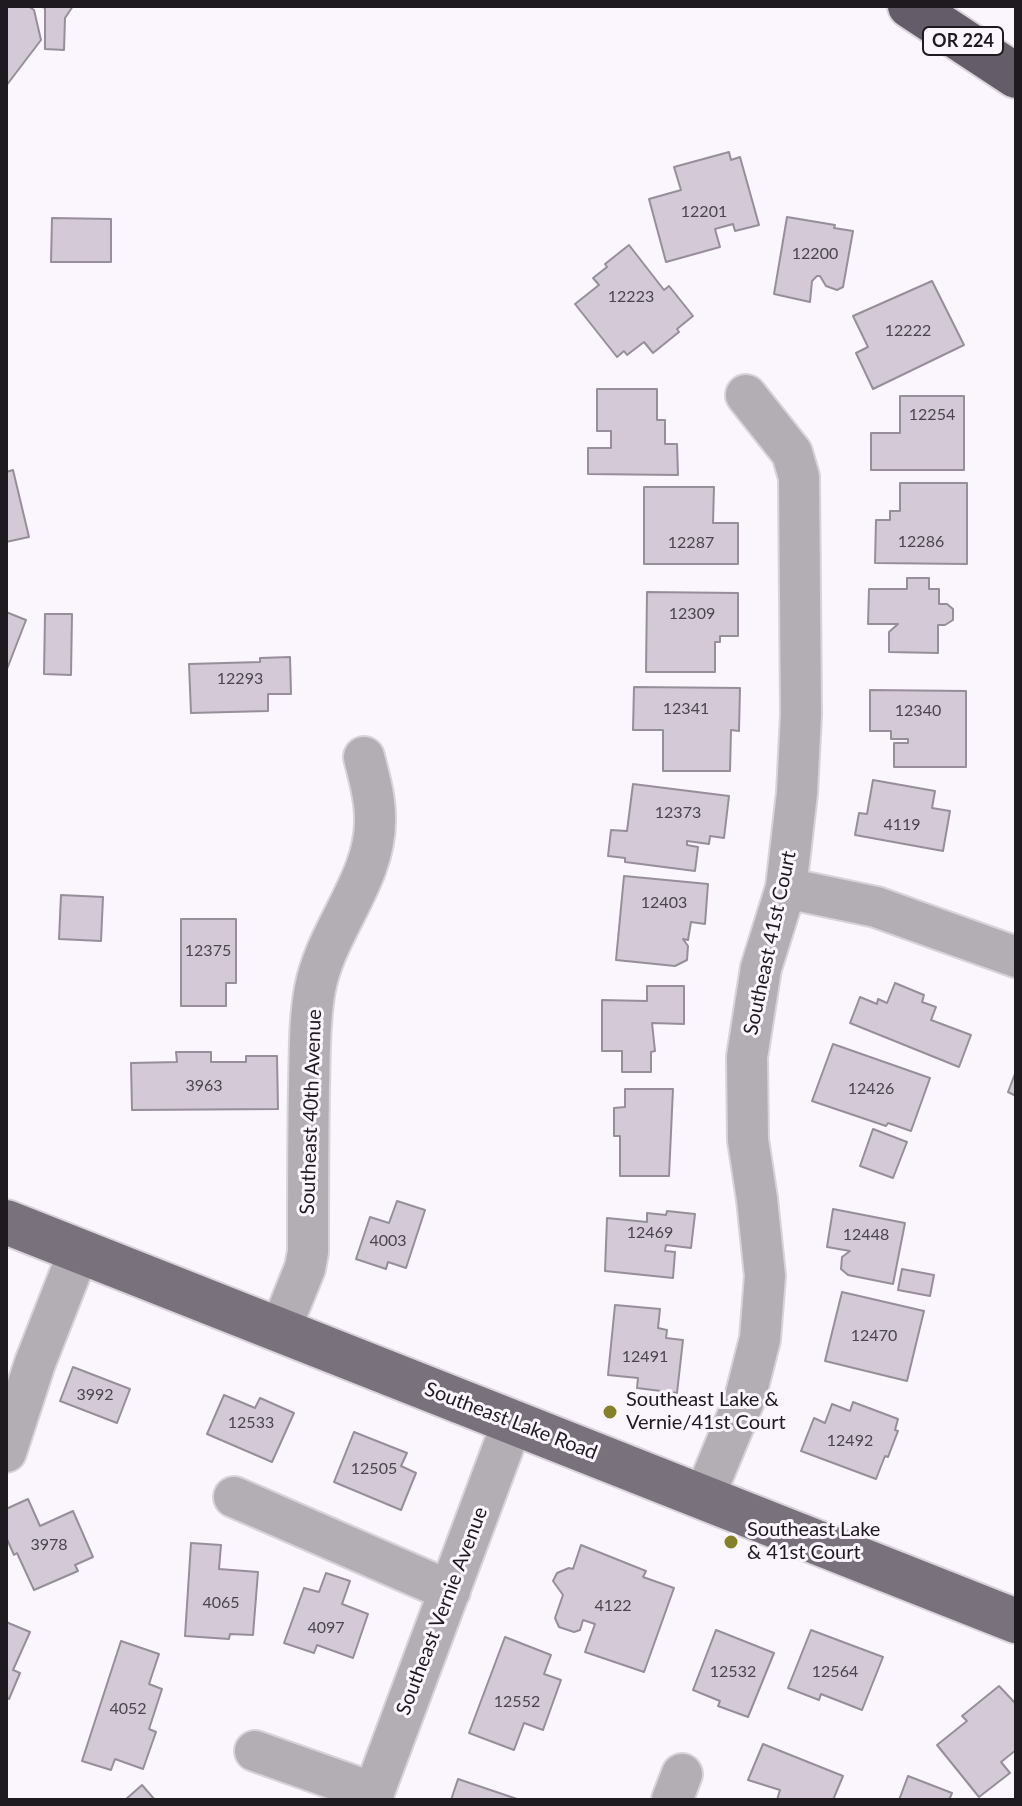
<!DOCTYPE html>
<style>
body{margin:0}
#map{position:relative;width:1022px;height:1806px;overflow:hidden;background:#fbf5fe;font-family:Lato,sans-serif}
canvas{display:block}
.frame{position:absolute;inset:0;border:8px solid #1e1a1f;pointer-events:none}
</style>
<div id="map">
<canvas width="1022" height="1806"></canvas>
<div class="frame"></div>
</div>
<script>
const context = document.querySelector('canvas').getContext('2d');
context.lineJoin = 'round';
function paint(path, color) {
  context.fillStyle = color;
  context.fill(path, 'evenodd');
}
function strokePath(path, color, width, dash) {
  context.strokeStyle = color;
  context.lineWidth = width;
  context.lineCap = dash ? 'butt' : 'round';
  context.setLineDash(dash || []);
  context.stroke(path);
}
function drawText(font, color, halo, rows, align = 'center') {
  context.font = font + ' Lato,sans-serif';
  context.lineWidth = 6;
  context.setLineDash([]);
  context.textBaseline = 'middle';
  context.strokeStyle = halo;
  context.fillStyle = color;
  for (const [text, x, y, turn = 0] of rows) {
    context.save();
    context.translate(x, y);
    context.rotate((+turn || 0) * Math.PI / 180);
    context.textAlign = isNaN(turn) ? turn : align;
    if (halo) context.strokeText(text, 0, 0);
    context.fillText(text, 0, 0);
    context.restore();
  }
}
const building = new Path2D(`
 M 6,6 L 28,6 L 34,10 L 41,40 L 6,86 Z
 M 41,6 L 73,6 L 65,18 L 64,50 L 45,49 L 45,8 Z
 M 729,152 L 731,160 L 740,157 L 759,225 L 735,231 L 733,224 L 715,229 L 720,247 L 666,262 L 649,199 L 681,190 L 674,167 Z
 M 787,217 L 835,225 L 834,228 L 853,231 L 843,287 L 837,290 L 826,286 L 820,276 L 817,276 L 812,281 L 810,302 L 774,294 Z
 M 52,218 L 111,219 L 111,262 L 51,262 Z
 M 629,245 L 664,290 L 669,286 L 693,316 L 677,329 L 679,332 L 653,353 L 644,342 L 627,355 L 624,351 L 617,357 L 575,304 L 599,285 L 593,278 L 607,267 L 605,264 Z
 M 932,281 L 964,345 L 873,389 L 856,353 L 868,347 L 853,316 Z
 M 597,389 L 657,389 L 657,420 L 665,420 L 665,444 L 677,444 L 678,475 L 588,474 L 588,448 L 611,448 L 611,431 L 597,431 Z
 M 900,396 L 964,396 L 964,470 L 871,470 L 871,433 L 900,433 Z
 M 13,470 L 29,537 L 6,542 L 6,472 Z
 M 900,483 L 967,483 L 967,564 L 875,563 L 876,520 L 890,520 L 890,511 L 900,511 Z
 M 644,487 L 714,487 L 713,523 L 738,523 L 738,564 L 644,564 Z
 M 907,578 L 929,578 L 929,589 L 939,589 L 939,604 L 947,604 L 953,609 L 953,620 L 945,625 L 938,625 L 938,653 L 889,652 L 889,632 L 898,624 L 868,624 L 869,589 L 907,589 Z
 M 647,592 L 738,593 L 738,636 L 720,636 L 720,642 L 715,642 L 715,672 L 646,672 Z
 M 6,612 L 26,620 L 7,669 L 6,669 Z
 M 45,614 L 72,614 L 71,675 L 44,674 Z
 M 290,657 L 291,694 L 268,694 L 268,711 L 191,713 L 189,664 L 260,662 L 260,658 Z
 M 634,687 L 740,688 L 739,731 L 731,730 L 730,771 L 663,771 L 663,730 L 633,730 Z
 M 870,690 L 966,691 L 966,767 L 894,767 L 894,743 L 908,743 L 908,739 L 891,739 L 891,731 L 870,731 Z
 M 873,780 L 935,791 L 932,808 L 950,811 L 943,851 L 855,835 L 859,813 L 867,814 Z
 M 633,784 L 729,796 L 724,838 L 710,836 L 709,844 L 687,841 L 687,845 L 698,847 L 695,871 L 625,862 L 625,858 L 608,856 L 611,830 L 627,831 Z
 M 624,876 L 708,884 L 705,924 L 691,922 L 688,940 L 683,939 L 688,946 L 687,960 L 675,966 L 616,960 Z
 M 61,895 L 103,897 L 101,941 L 59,939 Z
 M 181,919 L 236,919 L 236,983 L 226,983 L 226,1006 L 181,1006 Z
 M 895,983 L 924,995 L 922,1002 L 936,1007 L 931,1020 L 971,1035 L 959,1067 L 850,1023 L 860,997 L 877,1004 L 878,999 L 887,1003 Z
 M 647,986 L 684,986 L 684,1024 L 652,1023 L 655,1051 L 651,1052 L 651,1072 L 622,1072 L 622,1051 L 602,1051 L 602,1000 L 647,1001 Z
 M 833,1044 L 930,1078 L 911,1131 L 888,1123 L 886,1126 L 812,1101 Z
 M 176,1052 L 211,1052 L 211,1062 L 246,1062 L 246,1056 L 277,1056 L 278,1109 L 132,1110 L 131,1063 L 177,1062 Z
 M 1016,1071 L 1016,1096 L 1008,1092 Z
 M 625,1089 L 673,1089 L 669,1176 L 620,1176 L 620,1136 L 614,1136 L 614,1108 L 625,1107 Z
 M 873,1129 L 907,1142 L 893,1178 L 860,1166 Z
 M 397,1201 L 425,1210 L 406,1268 L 388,1262 L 386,1269 L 356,1259 L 370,1217 L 389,1223 Z
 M 833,1209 L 905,1223 L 893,1284 L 848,1275 L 841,1269 L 842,1257 L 850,1251 L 827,1247 Z
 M 667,1211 L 695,1214 L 691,1248 L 666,1245 L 665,1251 L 675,1252 L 673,1278 L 605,1271 L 607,1218 L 647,1222 L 647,1213 L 666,1215 Z
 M 902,1269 L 934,1275 L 930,1296 L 898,1290 Z
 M 842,1292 L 924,1311 L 907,1381 L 825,1361 Z
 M 615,1305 L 660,1309 L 658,1328 L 667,1330 L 666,1338 L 683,1340 L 677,1393 L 637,1388 L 638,1378 L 608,1375 Z
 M 73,1367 L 130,1389 L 117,1423 L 60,1401 Z
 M 224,1395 L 255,1408 L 260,1398 L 294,1413 L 272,1462 L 207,1434 Z
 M 853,1402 L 898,1419 L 895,1430 L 898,1431 L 888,1457 L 885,1456 L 876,1479 L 801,1451 L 814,1418 L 825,1423 L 832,1404 L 850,1411 Z
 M 354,1432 L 407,1453 L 401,1466 L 416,1473 L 401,1510 L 334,1482 Z
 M 28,1499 L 40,1526 L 73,1511 L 93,1557 L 75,1565 L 78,1571 L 34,1590 L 17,1553 L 14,1555 L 6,1537 L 6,1509 Z
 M 191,1543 L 221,1545 L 219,1569 L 258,1572 L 253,1635 L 230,1634 L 229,1639 L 185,1636 Z
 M 581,1545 L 646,1571 L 643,1577 L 674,1588 L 644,1672 L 585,1652 L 595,1624 L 583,1620 L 580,1630 L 574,1632 L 559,1627 L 555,1618 L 563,1595 L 553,1581 L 557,1573 L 569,1568 L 573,1569 Z
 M 326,1573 L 350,1581 L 342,1604 L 368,1614 L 353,1658 L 317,1645 L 314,1653 L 284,1643 L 304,1588 L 319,1592 Z
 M 6,1622 L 30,1632 L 13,1670 L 20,1673 L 9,1699 L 6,1697 Z
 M 716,1630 L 774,1653 L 748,1717 L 718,1706 L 720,1701 L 693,1690 Z
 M 811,1630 L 883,1657 L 862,1710 L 821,1694 L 819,1700 L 788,1688 Z
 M 505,1637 L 551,1655 L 544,1674 L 561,1680 L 543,1730 L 524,1723 L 514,1750 L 469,1733 Z
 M 121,1641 L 159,1654 L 149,1684 L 162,1689 L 149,1729 L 156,1732 L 143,1769 L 115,1759 L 111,1770 L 82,1761 Z
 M 999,1686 L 1016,1704 L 1016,1750 L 1001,1762 L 1010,1773 L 979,1797 L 937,1745 L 967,1721 L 962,1716 Z
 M 763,1744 L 843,1776 L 833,1800 L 777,1800 L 780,1790 L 748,1780 Z
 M 908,1776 L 952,1793 L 949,1800 L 899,1800 Z
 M 458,1779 L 520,1800 L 451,1800 Z
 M 142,1785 L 155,1800 L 125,1800 Z`);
paint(building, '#d3c9d7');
strokePath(building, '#978e9b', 2);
const minor = new Path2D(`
 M 786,888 L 876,907 L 1016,957
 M 280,1330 L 305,1268 L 308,1252 C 308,1197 308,1142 309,1086 C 310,1054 309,1021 315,989 C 326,929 377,879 375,817 C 375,797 369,777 364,757
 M 6,1452 L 35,1363 L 79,1251
 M 234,1497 L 450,1591
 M 704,1497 L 745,1398 L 760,1339 L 765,1276 L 757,1199 L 748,1140 L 747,1057 L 761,968 L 786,888 L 797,793 L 801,715 L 799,477 L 792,453 L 746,395
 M 255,1751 L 374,1793
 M 371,1800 L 513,1421
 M 672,1800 L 682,1774`);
const major = new Path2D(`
 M 6,1222 L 1016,1621`);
const highway = new Path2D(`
 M 910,6 L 1016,76`);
strokePath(minor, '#d8d2da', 44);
strokePath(major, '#d8d2da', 48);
strokePath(highway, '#d8d2da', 48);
strokePath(minor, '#b2aeb4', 40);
strokePath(major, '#79717c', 44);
strokePath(highway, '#645c68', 44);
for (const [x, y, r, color] of [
 [610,1412,8,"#858129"],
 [731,1542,8,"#858129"]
]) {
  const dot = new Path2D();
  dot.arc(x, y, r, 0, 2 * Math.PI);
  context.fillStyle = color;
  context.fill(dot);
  strokePath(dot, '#fbf5fe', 3);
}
drawText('16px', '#4b464d', null, [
 ["12201",704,212],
 ["12200",815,254],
 ["12223",631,297],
 ["12222",908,331],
 ["12254",932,415],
 ["12286",921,542],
 ["12287",691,543],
 ["12309",692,614],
 ["12293",240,679],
 ["12341",686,709],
 ["12340",918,711],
 ["12373",678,813],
 ["4119",902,825],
 ["12403",664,903],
 ["12375",208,951],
 ["3963",204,1086],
 ["12426",871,1089],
 ["12469",650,1233],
 ["12448",866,1235],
 ["4003",388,1241],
 ["12470",874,1336],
 ["12491",645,1357],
 ["3992",95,1395],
 ["12533",251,1423],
 ["12492",850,1441],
 ["12505",374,1469],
 ["3978",49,1545],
 ["4065",221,1603],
 ["4122",613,1606],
 ["4097",326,1628],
 ["12532",733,1672],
 ["12564",835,1672],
 ["12552",517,1702],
 ["4052",128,1709]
]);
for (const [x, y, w] of [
 [963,41,80]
]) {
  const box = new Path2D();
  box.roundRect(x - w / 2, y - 14, w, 28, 6);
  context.fillStyle = '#fbf5fe';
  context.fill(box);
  strokePath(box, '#1e1a1f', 2);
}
drawText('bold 18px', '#1e1a1f', null, [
 ["OR 224",963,41]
]);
drawText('20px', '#1e1a1f', '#fbf5fe', [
 ["Southeast 41st Court",770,943,-78],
 ["Southeast 40th Avenue",311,1112,-88],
 ["Southeast Lake Road",511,1421,21],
 ["Southeast Vernie Avenue",442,1611,-69]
]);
drawText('20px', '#1e1a1f', '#fbf5fe', [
 ["Southeast Lake &",626,1400],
 ["Vernie/41st Court",626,1423],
 ["Southeast Lake",747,1530],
 ["& 41st Court",747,1553]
], 'left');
</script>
